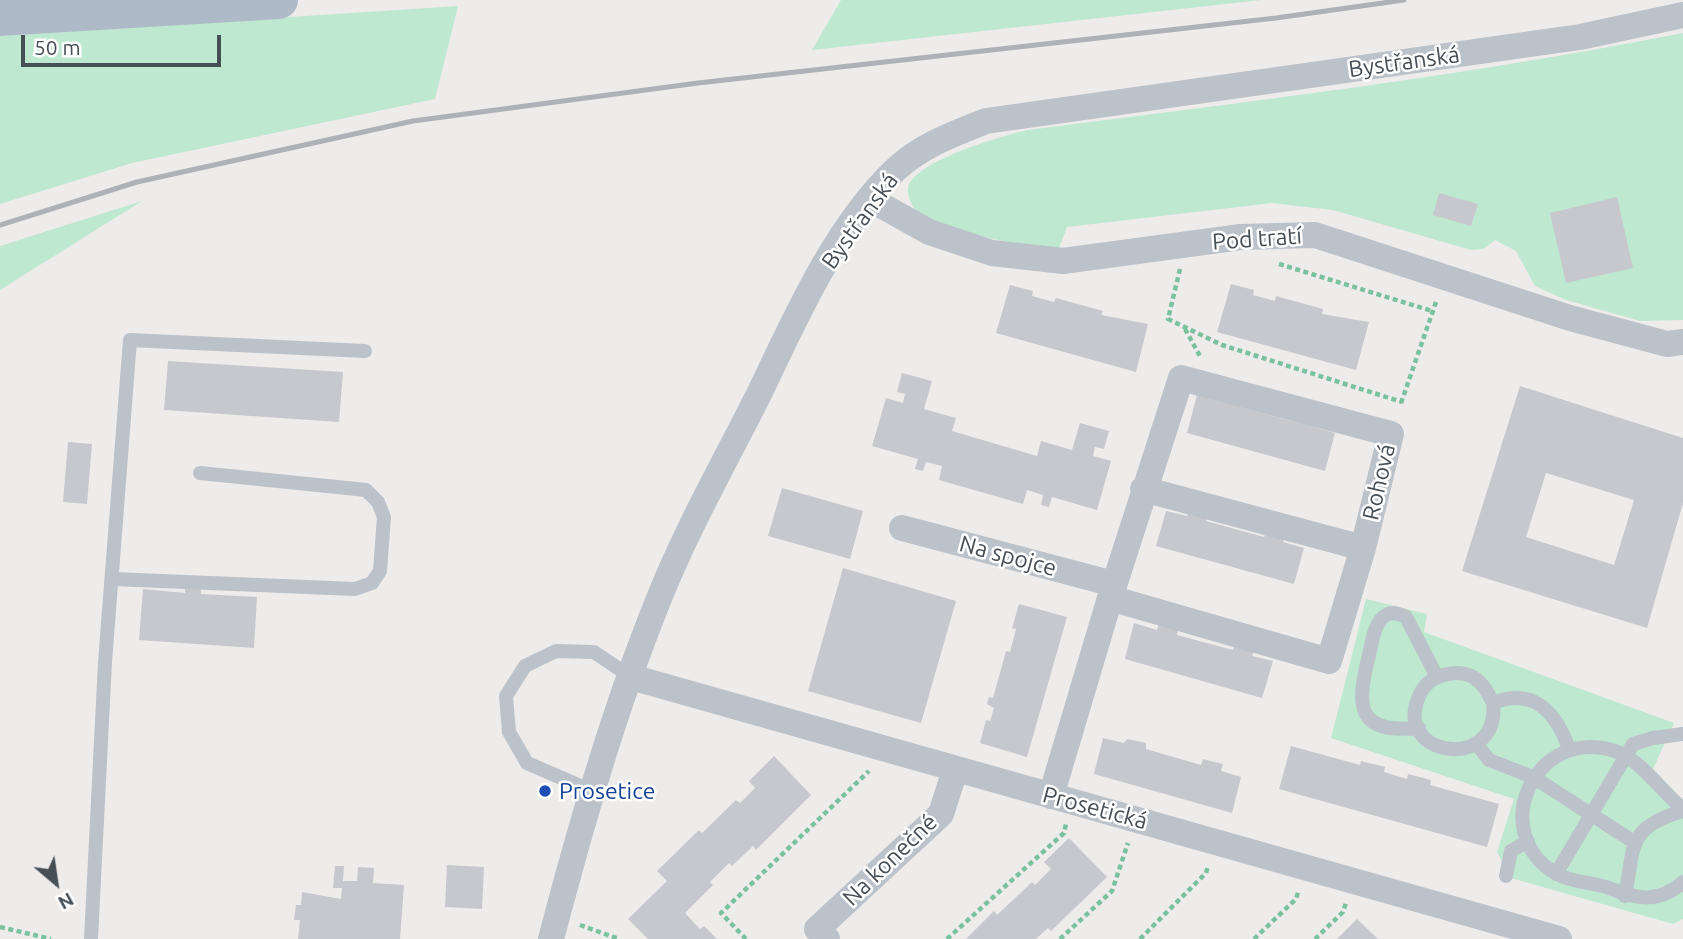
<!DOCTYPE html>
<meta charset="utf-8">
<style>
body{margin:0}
#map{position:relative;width:1683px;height:939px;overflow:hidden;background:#eeebeb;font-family:Ubuntu,sans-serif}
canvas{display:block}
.north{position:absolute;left:21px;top:848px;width:70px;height:70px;-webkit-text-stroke:5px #fff;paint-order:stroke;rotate:151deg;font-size:19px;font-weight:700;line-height:28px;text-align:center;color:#464e56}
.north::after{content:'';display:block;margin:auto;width:24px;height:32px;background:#464e56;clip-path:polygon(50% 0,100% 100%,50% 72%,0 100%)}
.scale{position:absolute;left:21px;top:35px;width:200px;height:32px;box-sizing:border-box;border:4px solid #464e56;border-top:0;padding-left:9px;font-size:21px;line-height:24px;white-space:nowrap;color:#464e56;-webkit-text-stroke:5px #fff;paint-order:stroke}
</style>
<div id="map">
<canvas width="1683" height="939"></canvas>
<div class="north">N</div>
<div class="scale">50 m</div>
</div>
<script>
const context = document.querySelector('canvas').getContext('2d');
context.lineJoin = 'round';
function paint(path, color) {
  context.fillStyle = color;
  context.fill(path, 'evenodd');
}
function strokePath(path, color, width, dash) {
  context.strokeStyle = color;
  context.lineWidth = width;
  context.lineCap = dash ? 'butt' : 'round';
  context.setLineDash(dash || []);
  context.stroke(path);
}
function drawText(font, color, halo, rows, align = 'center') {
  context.font = font + ' Ubuntu,sans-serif';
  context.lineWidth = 5;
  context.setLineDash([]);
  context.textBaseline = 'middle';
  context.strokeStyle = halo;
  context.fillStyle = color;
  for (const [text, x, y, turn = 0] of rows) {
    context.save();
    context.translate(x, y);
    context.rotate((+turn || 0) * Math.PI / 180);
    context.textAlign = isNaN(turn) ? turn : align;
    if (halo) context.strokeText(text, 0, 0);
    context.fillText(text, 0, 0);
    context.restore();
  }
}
paint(new Path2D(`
 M 841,0 L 1261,0 L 812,50 Z
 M 458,6 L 435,99 L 132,163 L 0,204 L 0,36 Z
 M 1683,33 L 1683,320 L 1640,321 L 1566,300 L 1535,286 L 1516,251 L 1495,240 L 1483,249 L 1471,250 L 1333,210 L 1272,203 L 1067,227 L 1059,248 C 1012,246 961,233 917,214 C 913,207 907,197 908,189 C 910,162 1005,135 1028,130 C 1247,102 1466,76 1683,33 Z
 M 142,201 L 0,290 L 0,246 Z
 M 1366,599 L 1427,614 L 1424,632 L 1674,723 L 1653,769 L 1683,800 L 1683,919 L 1673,924 L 1511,878 L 1497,852 L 1514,799 L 1331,738 Z`), '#bee8cf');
paint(new Path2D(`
 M 1439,193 L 1478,204 L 1471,226 L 1433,215 Z
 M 1617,197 L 1633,268 L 1566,283 L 1550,213 Z
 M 1231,284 L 1254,290 L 1253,295 L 1275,301 L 1276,296 L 1323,309 L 1322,314 L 1369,322 L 1356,370 L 1217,332 Z
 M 1010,285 L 1033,291 L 1032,296 L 1054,302 L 1056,298 L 1103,311 L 1101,315 L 1148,324 L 1136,372 L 996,333 Z
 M 168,361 L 343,372 L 339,422 L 164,410 Z
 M 902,373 L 932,381 L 924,409 L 956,418 L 952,431 L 1037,456 L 1041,441 L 1072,450 L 1080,423 L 1109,431 L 1104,449 L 1095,447 L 1093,456 L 1111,461 L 1097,510 L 1052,497 L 1049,507 L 1041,505 L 1043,495 L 1027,490 L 1023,504 L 939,480 L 942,466 L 926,462 L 923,471 L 915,469 L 918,459 L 872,446 L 886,398 L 903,403 L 905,394 L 897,392 Z
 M 1520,386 L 1683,438 L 1683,503 L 1647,628 L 1462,571 ZM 1546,473 L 1634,500 L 1614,565 L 1526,537 Z
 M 1197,395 L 1295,422 L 1297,416 L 1316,421 L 1314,427 L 1335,433 L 1325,471 L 1187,433 Z
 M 68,442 L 92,444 L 87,504 L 63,502 Z
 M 782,488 L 863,511 L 850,559 L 768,536 Z
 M 1189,510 L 1208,515 L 1206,521 L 1264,537 L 1266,531 L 1285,536 L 1283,542 L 1304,548 L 1294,584 L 1156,546 L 1166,511 L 1187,516 Z
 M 843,568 L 956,601 L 921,723 L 808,691 Z
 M 185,585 L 201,586 L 201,594 L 257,597 L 254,648 L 139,640 L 143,589 L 185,593 Z
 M 1019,604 L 1067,617 L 1027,757 L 980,743 L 986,720 L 990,721 L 994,708 L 987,704 L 989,697 L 993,698 L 1006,651 L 1010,652 L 1016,629 L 1012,628 Z
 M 1134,623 L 1157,630 L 1159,623 L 1178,629 L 1177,635 L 1233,650 L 1235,644 L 1254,650 L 1252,656 L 1273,661 L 1262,698 L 1125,659 Z
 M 1103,738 L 1124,743 L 1127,739 L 1146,743 L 1146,749 L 1201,765 L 1203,759 L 1223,764 L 1221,771 L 1241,777 L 1232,813 L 1094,774 Z
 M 1291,746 L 1360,765 L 1361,761 L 1385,767 L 1384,772 L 1407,779 L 1408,774 L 1431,780 L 1430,785 L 1499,804 L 1487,847 L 1279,789 Z
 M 774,756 L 811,795 L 756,850 L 753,846 L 732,866 L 729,863 L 710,882 L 713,885 L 685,913 L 700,929 L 704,926 L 717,939 L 648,939 L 628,919 L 667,881 L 657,871 L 699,830 L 702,833 L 736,800 L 740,803 L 755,788 L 749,781 Z
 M 1069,838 L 1107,877 L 1051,931 L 1048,928 L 1036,939 L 966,939 L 994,911 L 997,915 L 1032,882 L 1035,885 L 1051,869 L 1044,862 Z
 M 447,865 L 484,867 L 482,909 L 445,907 Z
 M 335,866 L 344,866 L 343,881 L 357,881 L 358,867 L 374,868 L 373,883 L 404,885 L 400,939 L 298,939 L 300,920 L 294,920 L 296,905 L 301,905 L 302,892 L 341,899 L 342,888 L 333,888 Z
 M 1357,919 L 1378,939 L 1337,939 Z`), '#c7c8ce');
strokePath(new Path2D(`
 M 1279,264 L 1432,311
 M 1180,269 L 1168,319 L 1222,345 L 1402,402
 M 1185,329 L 1201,358
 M 1401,403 L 1436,302
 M 580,925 L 619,939
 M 0,927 L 51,939
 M 746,939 L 721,913 L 869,771
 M 947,939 L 1064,833 L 1066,824
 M 1060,939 L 1112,891 L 1128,843
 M 1140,939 L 1206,873 L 1208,866
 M 1254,939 L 1296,899 L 1298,892
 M 1315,939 L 1343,912 L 1346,903`), '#7ac19f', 4.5, [5, 3.5]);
strokePath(new Path2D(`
 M 113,579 L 355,589 L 372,583 L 380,571 L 384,517 L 378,502 L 366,490 L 200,473
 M 1493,703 C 1501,774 1387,757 1421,692 C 1430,675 1457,668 1473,677 C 1483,683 1488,693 1493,703 C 1534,687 1556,712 1569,749
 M 1419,728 C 1356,734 1356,707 1369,655 C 1372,643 1374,622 1386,615 C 1393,611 1400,614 1406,617 L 1437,677
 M 1476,743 L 1489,760 L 1533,777 L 1634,842
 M 594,792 L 527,763 L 509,732 L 506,696 L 525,666 L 556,651 L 594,652 L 631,677
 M 1683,809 C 1662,792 1640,759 1615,751 C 1534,725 1486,834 1557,874 C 1573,883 1592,882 1609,888 C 1636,899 1659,904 1683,882
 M 1556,874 L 1633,744 L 1653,738 L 1683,734
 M 1506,876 L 1511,851 L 1528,841
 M 1625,896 C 1635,846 1626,828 1683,811
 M 91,939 L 105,662 L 130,340 L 365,351`), '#bbc2c9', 14);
strokePath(new Path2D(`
 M 870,199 L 929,232 L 992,253 L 1063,261 L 1241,237 L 1315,235 L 1570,318 L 1667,344 L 1683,342
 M 1143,489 L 1363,548
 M 902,528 L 1114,584
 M 631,677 L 1559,939
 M 1051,796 L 1110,598 L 1329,661 L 1363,548 L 1391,434 L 1181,378 L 1110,598
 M 551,939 C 581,825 614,710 658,601 C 686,530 726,460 760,392 C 795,319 835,228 894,171 C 920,146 953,134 986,121 L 1580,37 L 1683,15
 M 827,939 L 817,929 L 941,814 L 955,770`), '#bbc2c9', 26);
strokePath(new Path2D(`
 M 0,17 L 279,0`), '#aebac7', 38);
strokePath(new Path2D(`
 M 0,225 L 137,182 L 413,121 L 698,83 L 1276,18 L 1404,0`), '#aeb1b5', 5);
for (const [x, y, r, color] of [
 [545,791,7,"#1a4fb4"]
]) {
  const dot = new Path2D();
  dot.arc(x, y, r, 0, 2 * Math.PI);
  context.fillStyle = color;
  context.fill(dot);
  strokePath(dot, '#fff', 2.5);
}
drawText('23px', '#464e56', '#fff', [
 ["Bystřanská",1404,62,-8],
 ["Bystřanská",860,221,-54],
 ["Pod tratí",1257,239,-4],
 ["Rohová",1379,482,-77],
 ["Na spojce",1008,556,15],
 ["Prosetická",1095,808,15],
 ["Na konečné",890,860,-44]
]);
drawText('23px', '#164399', '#fff', [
 ["Prosetice",559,791]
], 'left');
</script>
